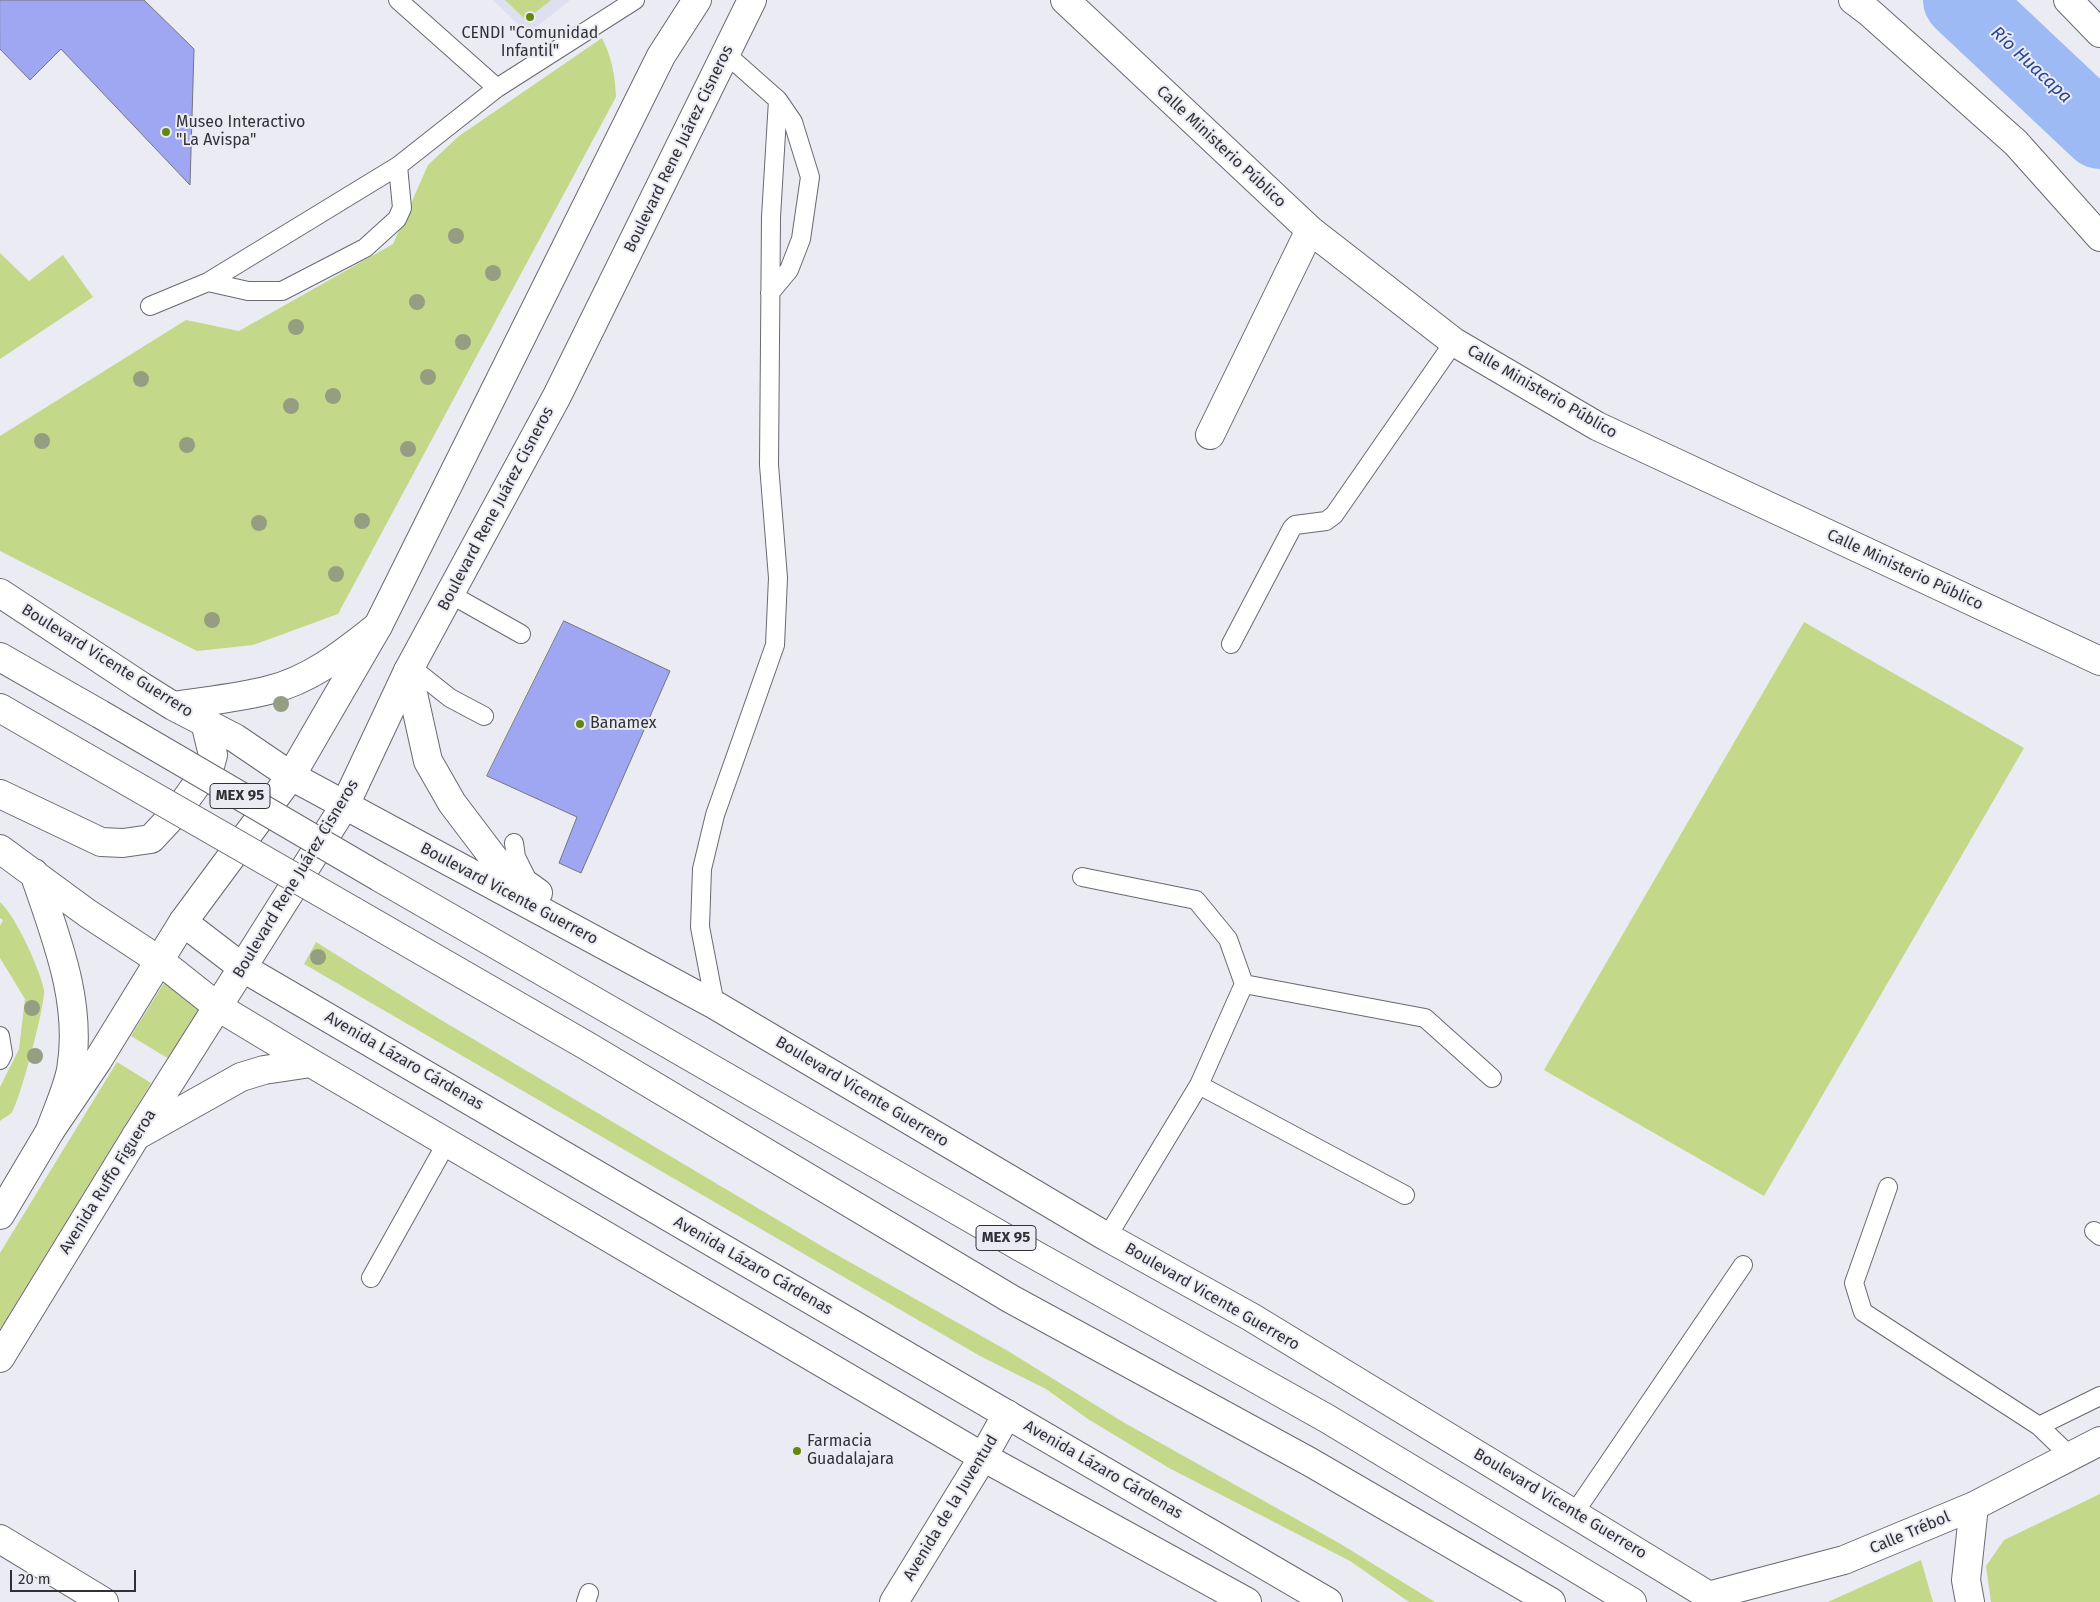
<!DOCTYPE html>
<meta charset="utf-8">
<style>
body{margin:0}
#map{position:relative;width:2100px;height:1602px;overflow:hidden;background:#eaebf3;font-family:"Fira Sans",sans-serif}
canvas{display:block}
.scale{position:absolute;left:10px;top:1570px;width:126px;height:22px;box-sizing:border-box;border:2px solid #313135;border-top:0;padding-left:6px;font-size:15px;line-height:18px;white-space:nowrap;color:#313135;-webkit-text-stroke:4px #eaebf3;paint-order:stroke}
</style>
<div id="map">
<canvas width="2100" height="1602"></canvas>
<div class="scale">20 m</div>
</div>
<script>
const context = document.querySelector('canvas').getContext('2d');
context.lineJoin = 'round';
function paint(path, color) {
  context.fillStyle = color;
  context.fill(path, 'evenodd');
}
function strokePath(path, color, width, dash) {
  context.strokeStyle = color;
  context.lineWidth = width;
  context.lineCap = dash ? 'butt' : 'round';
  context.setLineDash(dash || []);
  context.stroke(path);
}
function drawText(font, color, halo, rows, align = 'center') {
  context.font = font + ' "Fira Sans",sans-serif';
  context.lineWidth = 4;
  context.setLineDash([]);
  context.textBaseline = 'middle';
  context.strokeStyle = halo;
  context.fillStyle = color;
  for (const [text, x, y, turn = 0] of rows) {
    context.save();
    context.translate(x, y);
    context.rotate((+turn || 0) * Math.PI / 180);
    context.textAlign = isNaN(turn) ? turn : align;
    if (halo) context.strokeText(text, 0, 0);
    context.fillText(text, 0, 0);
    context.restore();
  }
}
paint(new Path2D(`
 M 493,0 L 570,0 L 528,34 Z`), '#dee0ef');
paint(new Path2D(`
 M 505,0 L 551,0 L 526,20 Z
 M 602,38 C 612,58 615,75 616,97 L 338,614 L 253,645 L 197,651 L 0,551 L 0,436 L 186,320 L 239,331 L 393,244 L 428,165 L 459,136 Z
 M 0,253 L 29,281 L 63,255 L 93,297 L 0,359 Z
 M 1804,622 L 2024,748 L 1764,1196 L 1544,1070 Z
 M 0,902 C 15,915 40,969 44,990 C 46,1002 20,1101 12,1112 C 10,1115 3,1118 0,1121 L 0,1087 L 19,1049 L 25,999 L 0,958 L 0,926 L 3,920 L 0,918 Z
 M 316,942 L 431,1014 L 830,1251 L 1008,1351 L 1123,1422 L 1339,1543 L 1435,1602 L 1409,1602 L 1350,1561 L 1169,1468 L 1088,1419 L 1046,1389 L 980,1356 L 304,964 Z
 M 164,983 L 202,1007 L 169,1059 L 131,1036 Z
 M 117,1062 L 151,1083 L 0,1329 L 0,1253 Z
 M 2100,1494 L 2100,1602 L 1991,1602 L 1986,1566 L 2004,1540 Z
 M 1921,1560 L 1933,1602 L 1828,1602 Z`), '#c3d989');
strokePath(new Path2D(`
 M 1961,0 L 2100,131`), '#9ebaf4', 76);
const building = new Path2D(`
 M 0,0 L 144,0 L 194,49 L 190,185 L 61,49 L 30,80 L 0,49 Z
 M 564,621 L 670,671 L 581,873 L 559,863 L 577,817 L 487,776 Z`);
paint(building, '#9fa6f2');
strokePath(building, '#74757c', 1);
const lane = new Path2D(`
 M 398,0 L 497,88
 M 208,282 L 248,291 L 282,291 L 365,248 L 397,219 L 402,208 L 398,166
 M 770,293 L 789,270 L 801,239 L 810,177 L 793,122 L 778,100
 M 150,306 L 208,282 L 398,166 L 497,88 L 635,0
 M 450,594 L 521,634
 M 1231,644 L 1292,528 L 1295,525 L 1326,521 L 1334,515 L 1454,342
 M 411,667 L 450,698 L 484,716
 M 514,843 L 516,857 L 529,883
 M 1082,877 L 1196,900 L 1228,939 L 1244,984 L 1199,1085 L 1107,1237
 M 1244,984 L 1425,1018 L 1492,1078
 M 715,1005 L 700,927 L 702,869 L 715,815 L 775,645 L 778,578 L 769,465 L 771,217 L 778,100 L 726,54
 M 0,1036 L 3,1054 L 0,1060
 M 1199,1085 L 1405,1195
 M 1888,1187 L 1854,1283 L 1863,1312 L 2039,1426
 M 2094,1231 L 2100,1236
 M 371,1278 L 446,1144
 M 2069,1455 L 2039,1426 L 2100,1396
 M 1575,1512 L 1743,1265
 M 586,1602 L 589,1593`);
const street = new Path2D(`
 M 1065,0 L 1310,230 L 1454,342 L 1597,426 L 2100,661
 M 1210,435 L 1310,230
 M 0,1215 L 50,1131 L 98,1060 L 183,922 L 291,776 L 378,626 L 661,56 L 697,0
 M 0,1358 L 136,1136 L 345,805 L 408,671 L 557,396 L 752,0
 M 0,1539 L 104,1602
 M 1708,1596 L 1844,1560 L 1974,1506 L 2100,1441
 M 894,1602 L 983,1457 L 1007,1414
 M 1970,1602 L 1966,1580 L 1974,1506`);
const secondary = new Path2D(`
 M 1853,0 L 1869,12 L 2016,143 L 2100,237
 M 2068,0 L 2100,33
 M 0,593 L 141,686 L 173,706 L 235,738 L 291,776 L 715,1005 L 1107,1237 L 1251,1317 L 1719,1602
 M 408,671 L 428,761 L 452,803 L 499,865 L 538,893
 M 173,706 C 205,701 238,698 269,690 C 311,680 345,652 378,626
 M 0,794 L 101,842 L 123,843 L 151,839 L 179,809 L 210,766 L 213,755 L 205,722
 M 0,849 L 87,913 L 160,961 L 218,1007 L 311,1063 L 983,1457 L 1247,1602
 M 34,873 C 55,935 83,1002 71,1070 C 67,1090 57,1111 50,1131
 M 183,922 L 243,968 L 1328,1602
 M 136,1136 L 241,1077 L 264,1070 L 311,1063`);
const highway = new Path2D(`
 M 0,657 L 100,714
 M 0,708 L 78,753
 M 379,877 L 1019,1246 L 1326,1418 L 1632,1602
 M 353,911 L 587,1046 L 1011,1299 L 1310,1462 L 1551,1602`);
strokePath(lane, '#696a71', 20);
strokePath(street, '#696a71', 30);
strokePath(secondary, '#696a71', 30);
strokePath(highway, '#696a71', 30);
strokePath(lane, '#fff', 18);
strokePath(street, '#fff', 28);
strokePath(secondary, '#fff', 28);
strokePath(highway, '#fff', 28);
const highwayBridge = new Path2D(`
 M 100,714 L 379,877
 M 78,753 L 353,911`);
strokePath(highwayBridge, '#696a71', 30, []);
strokePath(highwayBridge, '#fff', 28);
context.fillStyle = '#969e82';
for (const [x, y] of [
 [456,236],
 [493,273],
 [417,302],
 [296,327],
 [463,342],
 [428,377],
 [141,379],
 [333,396],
 [291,406],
 [42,441],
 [187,445],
 [408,449],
 [362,521],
 [259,523],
 [336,574],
 [212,620],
 [281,704],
 [318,957],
 [32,1008],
 [35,1056]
]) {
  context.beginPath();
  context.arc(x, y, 8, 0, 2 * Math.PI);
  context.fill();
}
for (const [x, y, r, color] of [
 [530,17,5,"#63880c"],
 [166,132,5,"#63880c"],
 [580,724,5,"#63880c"],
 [797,1451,5,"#63880c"]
]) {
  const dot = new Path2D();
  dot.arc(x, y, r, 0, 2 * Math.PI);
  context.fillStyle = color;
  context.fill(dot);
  strokePath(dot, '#eaebf3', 2);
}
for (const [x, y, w] of [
 [240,796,60],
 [1006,1238,60]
]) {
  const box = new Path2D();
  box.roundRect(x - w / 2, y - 12.5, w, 25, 4);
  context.fillStyle = '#eaebf3';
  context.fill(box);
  strokePath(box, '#313135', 1);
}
drawText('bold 15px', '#313135', null, [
 ["MEX 95",240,796],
 ["MEX 95",1006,1238]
]);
drawText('16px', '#313135', '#eaebf3', [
 ["CENDI \"Comunidad",530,34,"center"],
 ["Infantil\"",530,52,"center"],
 ["Museo Interactivo",176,123],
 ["\"La Avispa\"",176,141],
 ["Banamex",590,724],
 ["Farmacia",807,1442],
 ["Guadalajara",807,1460]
], 'left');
drawText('16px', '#313135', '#eaebf3', [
 ["Calle Ministerio Público",1221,147,43],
 ["Boulevard Rene Juárez Cisneros",679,149,-64],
 ["Calle Ministerio Público",1542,392,30],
 ["Boulevard Rene Juárez Cisneros",496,509,-62],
 ["Calle Ministerio Público",1905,570,25],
 ["Boulevard Vicente Guerrero",107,661,32],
 ["Boulevard Rene Juárez Cisneros",296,879,-59],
 ["Boulevard Vicente Guerrero",509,894,28],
 ["Avenida Lázaro Cárdenas",404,1061,30],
 ["Boulevard Vicente Guerrero",862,1092,31],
 ["Avenida Ruffo Figueroa",108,1182,-58],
 ["Avenida Lázaro Cárdenas",753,1266,30],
 ["Boulevard Vicente Guerrero",1212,1297,30],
 ["Avenida Lázaro Cárdenas",1103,1470,30],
 ["Boulevard Vicente Guerrero",1560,1504,31],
 ["Avenida de la Juventud",951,1508,-59],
 ["Calle Trébol",1910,1533,-23]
]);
drawText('italic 18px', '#254597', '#eaebf3', [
 ["Río Huacapa",2031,65,43]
]);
</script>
